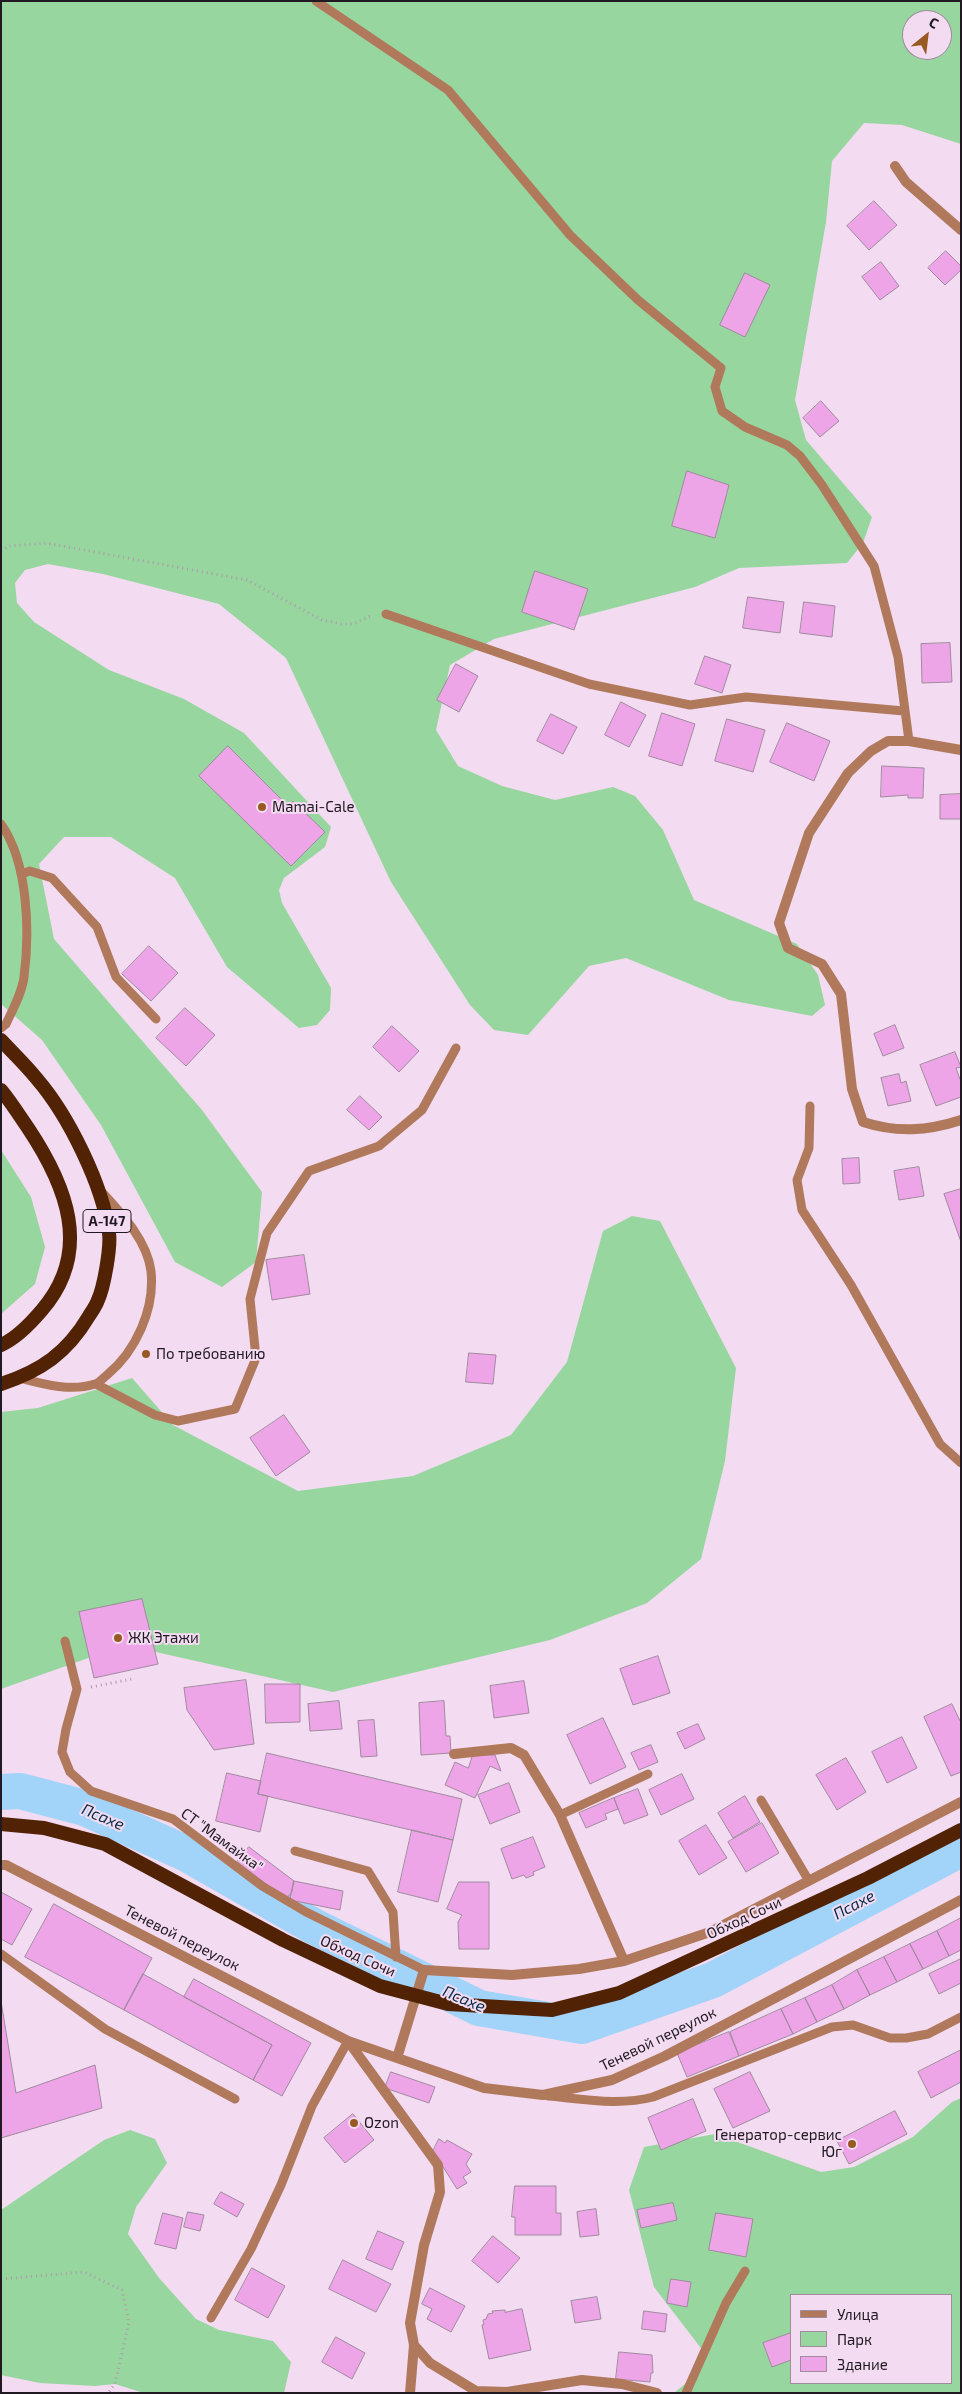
<!DOCTYPE html>
<meta charset="utf-8">
<style>
body{margin:0}
#map{position:relative;width:962px;height:2394px;overflow:hidden;background:#f3dbf1;font-family:"Exo 2",sans-serif}
canvas{display:block}
.frame{position:absolute;inset:0;border:2px solid #211921;pointer-events:none}
.legend{position:absolute;left:790px;top:2294px;width:162px;height:90px;box-sizing:border-box;background:#f3dbf1;border:1px solid #9f8d9e;margin:0;padding:6px 9px;list-style:none;font-size:15px;color:#211921}
.legend li{display:flex;align-items:center;gap:10px;height:25px}
.legend b{width:25px;border:1px solid #9f8d9e}
.north{position:absolute;left:902px;top:10px;width:50px;height:50px;box-sizing:border-box;background:#f3dbf1;border:1px solid #9f8d9e;border-radius:50%;rotate:29deg;font-size:14px;font-weight:700;line-height:20px;text-align:center;color:#211921}
.north::after{content:'';display:block;margin:auto;width:18px;height:22px;background:#995922;clip-path:polygon(50% 0,100% 100%,50% 72%,0 100%)}
</style>
<div id="map">
<canvas width="962" height="2394"></canvas>
<div class="frame"></div>
<ul class="legend">
<li><b style="height:6px;background:#b1795c"></b>Улица</li>
<li><b style="height:14px;background:#97d69e"></b>Парк</li>
<li><b style="height:14px;background:#eda5e8"></b>Здание</li>
</ul>
<div class="north">С</div>
</div>
<script>
const context = document.querySelector('canvas').getContext('2d');
context.lineJoin = 'round';
function paint(path, color) {
  context.fillStyle = color;
  context.fill(path, 'evenodd');
}
function strokePath(path, color, width, dash) {
  context.strokeStyle = color;
  context.lineWidth = width;
  context.lineCap = dash ? 'butt' : 'round';
  context.setLineDash(dash || []);
  context.stroke(path);
}
function drawText(font, color, halo, rows, align = 'center') {
  context.font = font + ' "Exo 2",sans-serif';
  context.lineWidth = 4;
  context.setLineDash([]);
  context.textBaseline = 'middle';
  context.strokeStyle = halo;
  context.fillStyle = color;
  for (const [text, x, y, turn = 0] of rows) {
    context.save();
    context.translate(x, y);
    context.rotate((+turn || 0) * Math.PI / 180);
    context.textAlign = isNaN(turn) ? turn : align;
    if (halo) context.strokeText(text, 0, 0);
    context.fillText(text, 0, 0);
    context.restore();
  }
}
paint(new Path2D(`
 M 1,1 L 961,1 L 961,144 L 902,125 L 864,123 L 832,161 L 826,222 L 795,400 L 806,440 L 872,517 L 863,543 L 847,563 L 739,568 L 695,587 L 494,639 L 450,665 L 436,730 L 458,766 L 502,786 L 555,800 L 613,787 L 635,796 L 663,830 L 694,900 L 797,944 L 818,975 L 825,1005 L 812,1016 L 729,1000 L 626,958 L 589,966 L 528,1035 L 494,1030 L 470,1005 L 391,882 L 286,658 L 219,604 L 103,574 L 48,564 L 25,570 L 15,583 L 17,603 L 34,622 L 109,670 L 184,699 L 244,733 L 331,827 L 325,847 L 284,878 L 279,890 L 282,903 L 331,988 L 330,1010 L 317,1025 L 299,1028 L 227,967 L 175,878 L 111,837 L 64,837 L 39,864 L 54,939 L 202,1110 L 262,1192 L 256,1262 L 222,1287 L 175,1262 L 101,1125 L 42,1040 L 1,1004 ZM 912,20 L 942,20 L 942,50 L 912,50 Z
 M 1,1150 L 31,1197 L 45,1247 L 35,1284 L 1,1314 Z
 M 632,1216 L 660,1221 L 736,1368 L 725,1461 L 701,1559 L 647,1603 L 550,1640 L 333,1692 L 125,1645 L 1,1689 L 1,1412 L 38,1408 L 132,1378 L 173,1425 L 298,1491 L 413,1476 L 511,1435 L 567,1362 L 603,1231 Z
 M 961,2098 L 961,2393 L 674,2393 L 685,2384 L 707,2356 L 654,2287 L 629,2190 L 644,2147 L 715,2134 L 821,2172 L 854,2167 L 913,2137 L 952,2102 ZM 791,2295 L 951,2295 L 951,2383 L 791,2383 Z
 M 130,2130 L 155,2139 L 167,2163 L 136,2207 L 128,2234 L 159,2278 L 196,2319 L 219,2330 L 273,2341 L 291,2362 L 284,2393 L 144,2393 L 115,2384 L 95,2386 L 40,2383 L 1,2375 L 1,2210 L 104,2140 Z`), '#97d69e');
strokePath(new Path2D(`
 M 1,1792 L 20,1791 L 85,1808 L 187,1854 L 315,1927 L 479,2008 L 582,2026 L 713,1980 L 961,1849`), '#a2d3f9', 36);
const building = new Path2D(`
 M 874,201 L 897,225 L 869,250 L 847,226 Z
 M 946,251 L 961,266 L 961,270 L 945,285 L 928,268 Z
 M 881,262 L 899,286 L 880,300 L 862,277 Z
 M 745,273 L 770,285 L 745,337 L 720,325 Z
 M 821,401 L 839,421 L 820,437 L 803,418 Z
 M 687,471 L 729,485 L 715,538 L 672,526 Z
 M 535,571 L 588,589 L 574,630 L 522,612 Z
 M 748,597 L 784,602 L 780,633 L 743,628 Z
 M 804,602 L 835,606 L 832,637 L 800,633 Z
 M 950,643 L 952,682 L 922,683 L 921,644 Z
 M 705,656 L 731,665 L 722,693 L 695,684 Z
 M 456,664 L 478,676 L 459,712 L 437,700 Z
 M 621,702 L 646,715 L 629,747 L 605,735 Z
 M 662,713 L 695,724 L 682,766 L 649,756 Z
 M 551,714 L 577,727 L 563,754 L 537,741 Z
 M 727,719 L 765,730 L 753,772 L 715,761 Z
 M 787,723 L 830,741 L 814,781 L 770,762 Z
 M 228,746 L 288,806 L 293,801 L 325,832 L 291,866 L 199,776 Z
 M 882,766 L 924,768 L 923,798 L 908,798 L 908,795 L 881,797 Z
 M 961,794 L 961,819 L 940,819 L 940,795 Z
 M 149,946 L 178,973 L 151,1001 L 122,974 Z
 M 185,1008 L 215,1035 L 186,1066 L 156,1038 Z
 M 895,1025 L 904,1048 L 883,1056 L 874,1034 Z
 M 392,1026 L 419,1051 L 399,1072 L 373,1047 Z
 M 955,1052 L 961,1067 L 956,1068 L 961,1082 L 961,1097 L 936,1106 L 920,1065 Z
 M 899,1074 L 901,1083 L 906,1081 L 911,1101 L 888,1106 L 881,1078 Z
 M 360,1096 L 382,1117 L 369,1130 L 347,1110 Z
 M 859,1158 L 860,1183 L 843,1184 L 842,1159 Z
 M 919,1167 L 924,1196 L 899,1200 L 894,1171 Z
 M 961,1189 L 961,1242 L 944,1194 Z
 M 304,1255 L 310,1294 L 272,1300 L 266,1260 Z
 M 469,1353 L 496,1355 L 493,1384 L 466,1382 Z
 M 284,1415 L 310,1452 L 276,1476 L 250,1438 Z
 M 142,1599 L 158,1664 L 94,1678 L 79,1612 Z
 M 658,1656 L 670,1693 L 633,1705 L 620,1669 Z
 M 246,1680 L 254,1744 L 214,1750 L 187,1710 L 184,1688 Z
 M 524,1681 L 529,1713 L 494,1718 L 490,1686 Z
 M 265,1684 L 300,1684 L 300,1722 L 266,1723 Z
 M 339,1701 L 342,1729 L 310,1731 L 308,1704 Z
 M 444,1701 L 446,1736 L 450,1736 L 451,1753 L 421,1755 L 419,1703 Z
 M 952,1704 L 961,1723 L 961,1772 L 951,1776 L 924,1717 Z
 M 603,1718 L 626,1767 L 590,1784 L 567,1735 Z
 M 374,1720 L 377,1756 L 361,1757 L 358,1721 Z
 M 698,1724 L 705,1739 L 685,1749 L 677,1733 Z
 M 902,1737 L 917,1768 L 887,1783 L 872,1752 Z
 M 651,1745 L 658,1762 L 639,1770 L 631,1753 Z
 M 267,1753 L 462,1799 L 453,1840 L 258,1794 Z
 M 473,1755 L 495,1755 L 501,1771 L 490,1766 L 475,1798 L 445,1785 L 455,1762 L 468,1768 Z
 M 846,1758 L 866,1792 L 837,1810 L 816,1775 Z
 M 227,1773 L 261,1781 L 258,1794 L 268,1796 L 260,1832 L 216,1821 Z
 M 682,1774 L 694,1799 L 661,1815 L 649,1790 Z
 M 509,1783 L 520,1812 L 490,1824 L 478,1795 Z
 M 638,1789 L 648,1815 L 624,1824 L 614,1798 Z
 M 745,1796 L 760,1822 L 733,1838 L 718,1813 Z
 M 614,1798 L 618,1809 L 605,1814 L 607,1819 L 586,1828 L 579,1813 Z
 M 762,1823 L 779,1853 L 746,1872 L 728,1842 Z
 M 706,1825 L 727,1858 L 699,1875 L 679,1841 Z
 M 412,1830 L 453,1840 L 438,1902 L 398,1892 Z
 M 533,1837 L 545,1867 L 533,1872 L 534,1875 L 526,1878 L 524,1875 L 512,1879 L 501,1849 Z
 M 249,1847 L 294,1881 L 292,1892 L 286,1899 L 237,1862 Z
 M 294,1881 L 343,1891 L 340,1910 L 290,1900 Z
 M 459,1882 L 489,1882 L 489,1949 L 459,1949 L 458,1922 L 462,1915 L 447,1909 Z
 M 1,1892 L 32,1909 L 12,1945 L 1,1939 Z
 M 54,1904 L 152,1958 L 124,2010 L 25,1957 Z
 M 961,1918 L 961,1950 L 949,1956 L 937,1931 Z
 M 937,1931 L 949,1956 L 923,1969 L 910,1944 Z
 M 910,1944 L 923,1969 L 897,1982 L 884,1957 Z
 M 884,1957 L 897,1982 L 870,1995 L 857,1970 Z
 M 961,1959 L 961,1983 L 939,1994 L 929,1974 Z
 M 857,1970 L 870,1995 L 844,2009 L 832,1985 Z
 M 143,1974 L 272,2045 L 253,2080 L 124,2010 Z
 M 194,1979 L 311,2043 L 282,2096 L 253,2080 L 272,2045 L 184,1997 Z
 M 832,1985 L 844,2009 L 817,2022 L 805,1998 Z
 M 805,1998 L 817,2022 L 793,2034 L 781,2009 Z
 M 1,2001 L 16,2093 L 95,2065 L 102,2108 L 1,2138 Z
 M 781,2009 L 793,2034 L 739,2056 L 730,2032 Z
 M 729,2032 L 739,2056 L 687,2077 L 677,2053 Z
 M 961,2050 L 961,2082 L 931,2098 L 918,2072 Z
 M 391,2072 L 435,2087 L 429,2103 L 385,2088 Z
 M 750,2072 L 770,2111 L 733,2128 L 714,2089 Z
 M 693,2099 L 706,2131 L 661,2150 L 648,2118 Z
 M 895,2111 L 907,2134 L 849,2164 L 837,2141 Z
 M 353,2114 L 374,2140 L 345,2163 L 324,2138 Z
 M 439,2139 L 445,2143 L 447,2140 L 472,2154 L 466,2164 L 471,2172 L 463,2177 L 467,2183 L 457,2189 L 433,2151 Z
 M 515,2186 L 556,2186 L 556,2213 L 561,2213 L 561,2235 L 515,2235 L 515,2217 L 512,2217 Z
 M 221,2192 L 244,2204 L 237,2217 L 214,2204 Z
 M 673,2203 L 677,2220 L 641,2228 L 637,2210 Z
 M 596,2209 L 599,2235 L 580,2237 L 577,2212 Z
 M 188,2212 L 204,2215 L 200,2231 L 184,2227 Z
 M 163,2213 L 183,2218 L 176,2249 L 155,2244 Z
 M 716,2213 L 753,2219 L 746,2257 L 709,2250 Z
 M 378,2231 L 404,2242 L 392,2270 L 366,2259 Z
 M 493,2236 L 520,2258 L 498,2283 L 472,2261 Z
 M 343,2260 L 391,2284 L 376,2312 L 329,2289 Z
 M 252,2268 L 285,2286 L 268,2318 L 235,2300 Z
 M 671,2279 L 691,2282 L 687,2307 L 667,2303 Z
 M 430,2288 L 465,2306 L 451,2332 L 427,2319 L 432,2309 L 422,2304 Z
 M 597,2297 L 601,2319 L 575,2323 L 571,2301 Z
 M 522,2309 L 531,2350 L 489,2359 L 482,2325 L 484,2324 L 483,2320 L 486,2319 L 488,2314 L 493,2313 L 492,2311 L 505,2310 L 505,2312 Z
 M 644,2311 L 667,2314 L 665,2332 L 642,2329 Z
 M 791,2333 L 791,2360 L 772,2367 L 763,2343 Z
 M 336,2337 L 365,2353 L 352,2379 L 322,2362 Z
 M 619,2352 L 652,2355 L 653,2373 L 651,2373 L 650,2382 L 616,2379 Z`);
paint(building, '#eda5e8');
strokePath(building, '#a08a9e', 1);
strokePath(new Path2D(`
 M 1,551 L 9,546 L 46,543 L 247,580 L 322,620 L 341,624 L 354,624 L 372,615
 M 91,1687 L 132,1679
 M 1,2279 L 84,2272 L 122,2290 L 129,2322 L 115,2384 L 108,2393`), '#ae9bac', 3, [1, 4]);
strokePath(new Path2D(`
 M 316,1 L 448,90 L 570,235 L 638,300 L 721,368 L 715,387 L 722,411 L 745,427 L 787,445 L 800,456 L 822,485 L 874,566 L 898,657 L 909,741
 M 386,614 L 589,684 L 690,705 L 746,697 L 904,711
 M 1,824 C 28,862 30,931 24,977 C 22,993 13,1009 6,1024 L 1,1028
 M 21,874 L 30,871 L 52,878 L 97,927 L 116,977 L 156,1019
 M 810,1106 L 809,1148 L 797,1180 L 802,1210 L 851,1285 L 940,1444 L 961,1463
 M 20,1378 C 43,1384 71,1392 95,1384 C 99,1383 103,1378 107,1375 C 136,1351 155,1309 151,1271 C 147,1240 121,1213 101,1191
 M 96,1384 L 155,1415 L 178,1421 L 235,1409 L 256,1358 L 250,1299 L 267,1233 L 309,1171 L 379,1146 L 422,1110 L 456,1048
 M 65,1641 L 77,1689 L 66,1729 L 62,1752 L 70,1772 L 91,1791 L 173,1819 L 262,1886 L 306,1912 L 424,1970
 M 761,1800 L 809,1881
 M 560,1815 L 648,1774
 M 295,1851 L 368,1871 L 393,1912 L 396,1957
 M 1,1954 L 105,2029 L 235,2099
 M 548,2096 C 584,2099 618,2106 653,2097 L 832,2027 L 853,2025 L 890,2038 L 906,2038 L 928,2034 L 961,2017
 M 211,2318 L 251,2249 L 281,2185 L 312,2106 L 348,2041
 M 686,2393 L 726,2303 L 745,2271`), '#b1795c', 9);
strokePath(new Path2D(`
 M 895,166 L 906,182 L 961,230
 M 961,750 L 909,741 L 888,741 L 871,751 L 848,773 L 809,833 L 779,923 L 788,948 L 822,964 L 841,994 L 852,1089 L 863,1122 C 897,1133 927,1131 961,1120
 M 454,1754 L 511,1748 L 524,1755 L 560,1815 L 624,1961
 M 1,1865 L 6,1865 L 348,2041 L 484,2088 L 543,2095 L 612,2080 L 665,2056 L 961,1900
 M 348,2041 L 438,2165 L 440,2192 L 424,2245 L 410,2323 L 414,2345 L 430,2363 L 476,2391 L 507,2392 L 582,2380 L 622,2384 L 657,2393
 M 397,2058 L 424,1970 L 512,1975 L 579,1969 L 624,1961 L 710,1932 L 961,1802
 M 410,2393 L 414,2345`), '#b1795c', 10);
strokePath(new Path2D(`
 M 1,1040 C 13,1053 26,1065 37,1079 C 68,1115 103,1185 109,1233 C 111,1247 104,1287 98,1300 C 96,1306 92,1311 89,1316 C 67,1353 41,1371 1,1384
 M 1,1090 C 11,1102 19,1115 28,1128 C 66,1185 93,1251 42,1310 C 31,1323 17,1338 1,1345`), '#522204', 14);
strokePath(new Path2D(`
 M 1,1824 L 44,1828 L 105,1844 L 283,1940 L 380,1986 L 448,2004 L 552,2010 L 619,1993 L 868,1878 L 961,1830`), '#522204', 14);
for (const [x, y, r, color] of [
 [262,807,5,"#995922"],
 [146,1354,5,"#995922"],
 [118,1638,5,"#995922"],
 [354,2123,5,"#995922"],
 [852,2144,5,"#995922"]
]) {
  const dot = new Path2D();
  dot.arc(x, y, r, 0, 2 * Math.PI);
  context.fillStyle = color;
  context.fill(dot);
  strokePath(dot, '#f3dbf1', 2);
}
for (const [x, y, w] of [
 [107,1221,48]
]) {
  const box = new Path2D();
  box.roundRect(x - w / 2, y - 11.5, w, 23, 4);
  context.fillStyle = '#f3dbf1';
  context.fill(box);
  strokePath(box, '#211921', 1);
}
drawText('bold 14px', '#211921', null, [
 ["А-147",107,1221]
]);
drawText('15px', '#211921', '#f3dbf1', [
 ["Mamai-Cale",272,807],
 ["По требованию",156,1354],
 ["ЖК Этажи",128,1638],
 ["Ozon",364,2123],
 ["Генератор-сервис",842,2135,"right"],
 ["Юг",842,2152,"right"]
], 'left');
drawText('15px', '#211921', '#f3dbf1', [
 ["СТ \"Мамайка\"",222,1840,36],
 ["Обход Сочи",744,1918,-25],
 ["Теневой переулок",182,1938,27],
 ["Обход Сочи",358,1956,24],
 ["Теневой переулок",658,2039,-26]
]);
drawText('italic 16px', '#072d46', '#f3dbf1', [
 ["Псахе",103,1817,23],
 ["Псахе",854,1905,-28],
 ["Псахе",464,1999,23]
]);
</script>
